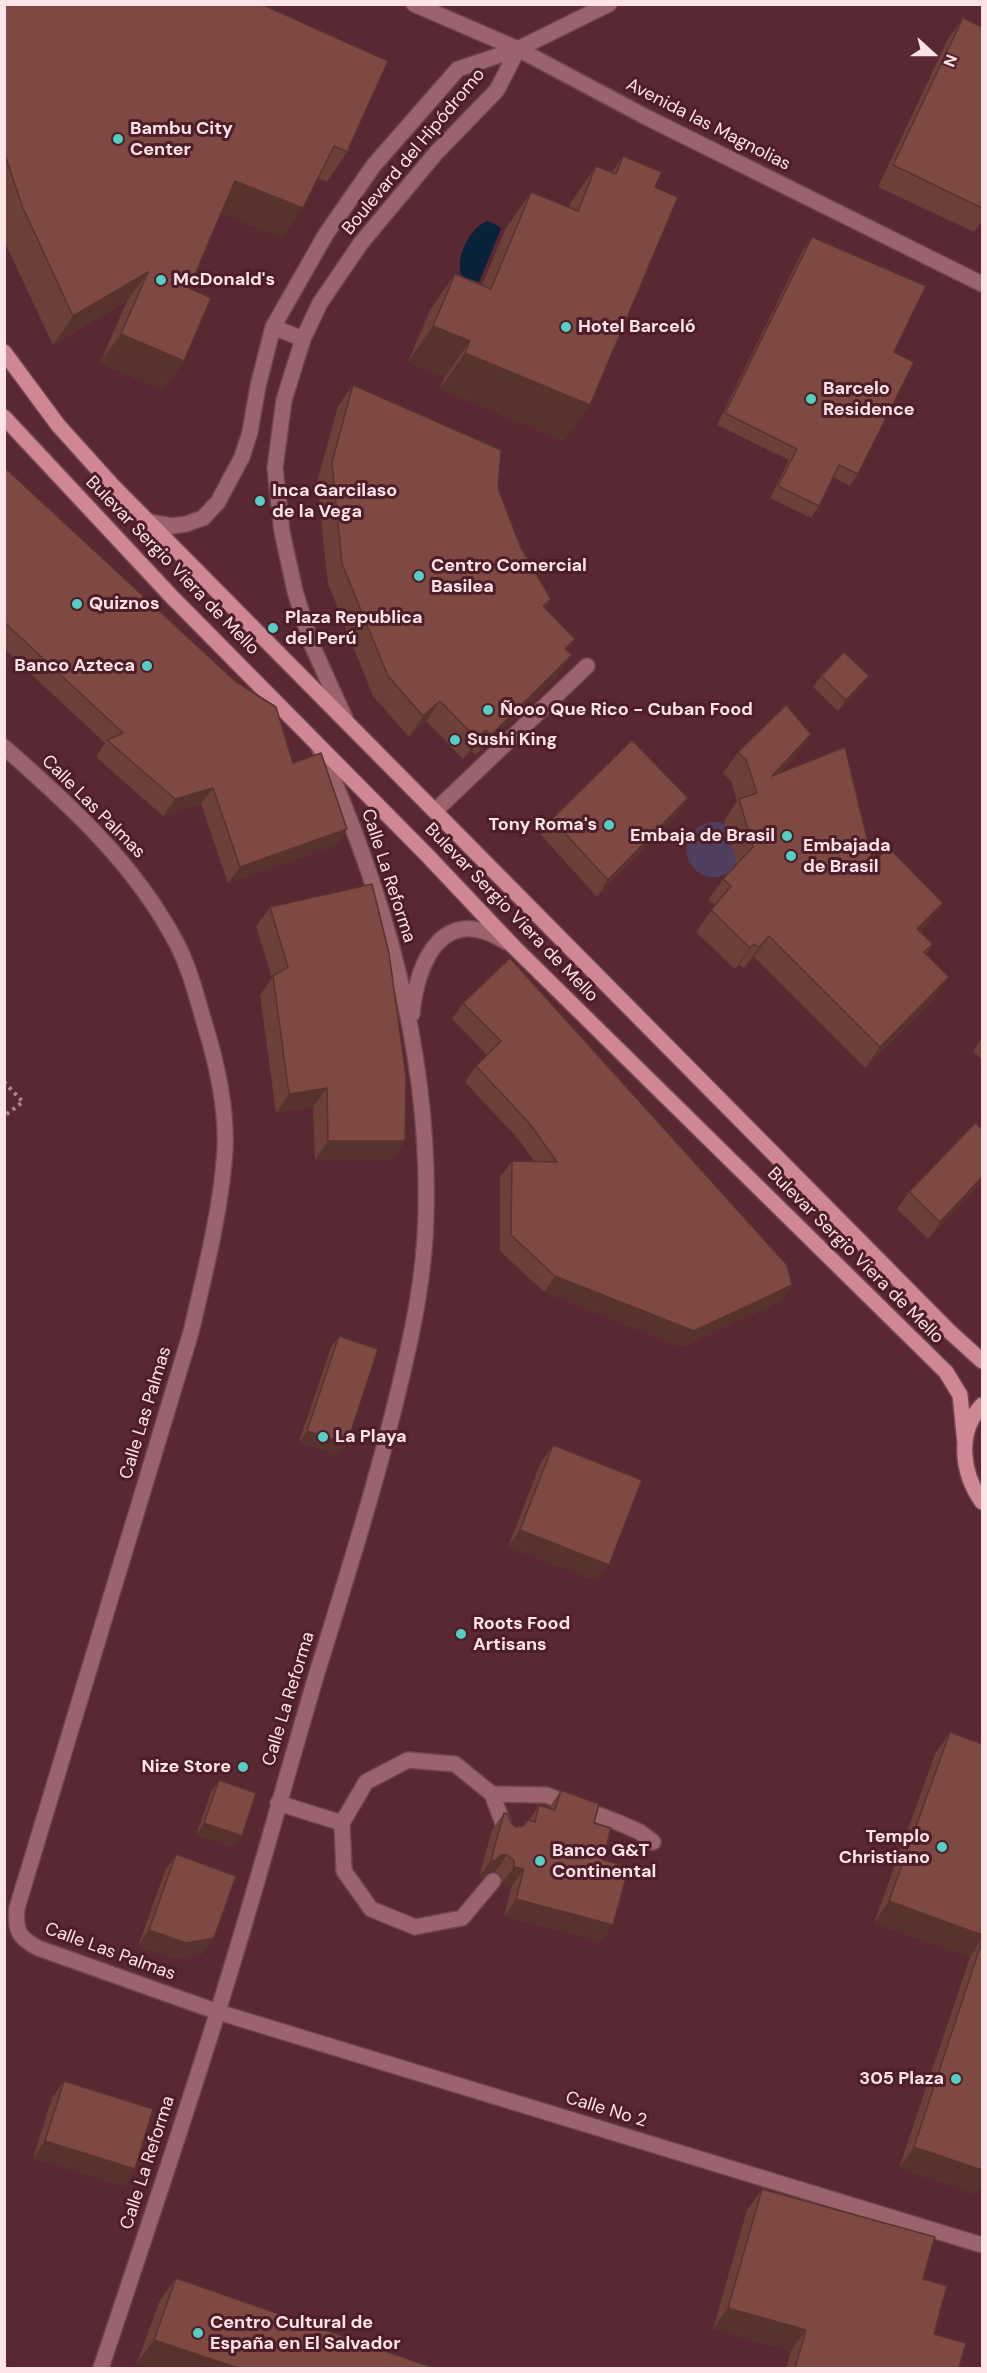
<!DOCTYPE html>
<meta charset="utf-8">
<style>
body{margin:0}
#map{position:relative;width:987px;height:2373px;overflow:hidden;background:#592832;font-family:"DM Sans",sans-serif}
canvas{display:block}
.frame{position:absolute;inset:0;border:6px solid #fee3e7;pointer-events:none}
.north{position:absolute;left:903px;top:24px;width:60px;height:60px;-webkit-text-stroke:4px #4d1d28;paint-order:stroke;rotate:111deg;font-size:16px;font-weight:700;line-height:24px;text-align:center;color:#fee3e7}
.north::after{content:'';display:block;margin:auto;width:21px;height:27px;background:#fee3e7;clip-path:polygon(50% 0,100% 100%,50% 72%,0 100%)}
</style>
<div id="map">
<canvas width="987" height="2373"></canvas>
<div class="frame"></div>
<div class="north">N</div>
</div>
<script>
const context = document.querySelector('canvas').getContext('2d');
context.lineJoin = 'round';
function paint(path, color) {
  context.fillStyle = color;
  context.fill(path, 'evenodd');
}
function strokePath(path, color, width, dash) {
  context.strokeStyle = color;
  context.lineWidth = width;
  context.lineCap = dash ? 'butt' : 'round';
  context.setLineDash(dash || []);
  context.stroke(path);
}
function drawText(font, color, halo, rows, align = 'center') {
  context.font = font + ' "DM Sans",sans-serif';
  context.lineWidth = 6;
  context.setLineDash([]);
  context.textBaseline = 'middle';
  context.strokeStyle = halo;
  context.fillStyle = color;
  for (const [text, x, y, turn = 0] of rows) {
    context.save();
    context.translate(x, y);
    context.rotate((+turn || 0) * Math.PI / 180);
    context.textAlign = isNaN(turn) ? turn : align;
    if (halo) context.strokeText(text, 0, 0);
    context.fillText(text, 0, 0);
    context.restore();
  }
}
paint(new Path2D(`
 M 711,822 L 720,822 L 728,825 L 738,864 C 701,906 658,836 711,822 Z`), '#4f3e5d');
paint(new Path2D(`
 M 487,221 L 499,226 L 501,229 L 479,282 L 466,278 L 461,275 C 456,255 469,229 487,221 Z`), '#072239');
const minor = new Path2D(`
 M 414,4 L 518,49 L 646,117 L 982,284
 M 273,327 L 303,339
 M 150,522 L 172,526 L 186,524 L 203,518 L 218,502 L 242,457 L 250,432 L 258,386 L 273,327 L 326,234 L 374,165 L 458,69 L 518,49 L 609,4
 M 345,718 L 311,643 L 295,591 L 282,532 L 275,468 L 284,400 L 303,339 L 320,303 L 361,243 L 436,153 L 497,90 L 518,49
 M 4,747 C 70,805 136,865 177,944 C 190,969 197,998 205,1025 C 217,1064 227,1108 225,1150 C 221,1211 205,1272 191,1332 L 17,1908 C 15,1931 18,1937 38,1948 L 218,2012 L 982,2245
 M 435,811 L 587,666
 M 412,1014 C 417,960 444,902 506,942
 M 492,1794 L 546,1795 L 617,1822 L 640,1832 L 653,1842
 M 278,1803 L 342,1823
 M 493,1881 L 462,1918 L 415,1927 L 371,1909 L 344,1871 L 342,1823 L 366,1782 L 408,1760 L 455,1764 L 492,1794 L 507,1834
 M 101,2368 C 140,2251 180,2133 217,2014 C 253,1901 283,1787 317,1673 C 346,1579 376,1485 399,1388 C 413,1331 425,1273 426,1213 C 430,1053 385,892 319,747`);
const major = new Path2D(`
 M 4,352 L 58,425 L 112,485 L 949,1331 L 982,1361
 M 4,417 L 172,597 L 426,854 L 513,946 L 946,1372 L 960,1395 L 965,1444
 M 982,1405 C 956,1433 962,1473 982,1502`);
strokePath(minor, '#6e454f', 18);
strokePath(major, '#6e454f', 18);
strokePath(new Path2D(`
 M 4,1082 L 23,1102 L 4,1116`), '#ae888f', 4, [3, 4.5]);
strokePath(minor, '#9b646d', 15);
strokePath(major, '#cf8793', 15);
paint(new Path2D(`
 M 4,4 L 347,152 L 327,182 L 318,178 L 282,238 L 221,213 L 189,288 L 184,361 L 163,390 L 100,363 L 127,301 L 53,345 L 4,241 Z
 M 963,18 L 982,27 L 982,221 L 974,232 L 878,187 L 948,39 Z
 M 623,156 L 655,187 L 564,441 L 440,389 L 445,377 L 408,362 L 430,310 L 455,274 L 482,285 L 506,228 L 531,192 L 569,207 L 571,202 L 596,166 L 612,172 Z
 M 812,237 L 894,352 L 858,474 L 850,486 L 833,477 L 819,506 L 811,518 L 770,498 L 789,460 L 717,425 L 804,248 Z
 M 353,385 L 498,488 L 521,548 L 551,599 L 545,607 L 567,651 L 557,676 L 476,755 L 472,751 L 463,759 L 426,721 L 409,737 L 373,696 L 328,584 L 317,482 L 338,406 Z
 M 4,467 L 293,763 L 347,829 L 336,845 L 228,883 L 201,804 L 163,816 L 96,757 L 105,743 L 4,649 Z
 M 821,676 L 869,676 L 861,687 L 838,711 L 813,687 Z
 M 811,734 L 796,756 L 780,772 L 873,863 L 943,903 L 928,924 L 921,932 L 933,944 L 926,954 L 934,999 L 865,1068 L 754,957 L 744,968 L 739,965 L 735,969 L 696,932 L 715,905 L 708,900 L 723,879 L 737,864 L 724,821 L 737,801 L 731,781 L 723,773 L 738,752 Z
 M 677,815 L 597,897 L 541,835 L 552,819 Z
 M 270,907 L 405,1141 L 392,1160 L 315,1160 L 313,1107 L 276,1113 L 260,995 L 272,978 L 256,926 Z
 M 463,1003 L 792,1285 L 781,1301 L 682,1347 L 544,1292 L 500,1251 L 500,1177 L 512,1161 L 534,1161 L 519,1140 L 465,1082 L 476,1066 L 487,1055 L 452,1019 Z
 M 982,1038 L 982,1060 L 973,1051 Z
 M 982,1182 L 928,1239 L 897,1209 L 909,1192 Z
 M 339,1336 L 339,1455 L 299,1442 L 331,1347 Z
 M 553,1445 L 597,1581 L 508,1547 L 541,1462 Z
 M 950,1732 L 982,1744 L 982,2184 L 975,2194 L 899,2168 L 970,1957 L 874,1923 L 935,1754 Z
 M 219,1780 L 234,1847 L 196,1835 L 211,1792 Z
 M 561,1790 L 594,1823 L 603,1860 L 601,1942 L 504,1916 L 512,1886 L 502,1883 L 502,1877 L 495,1872 L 489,1872 L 483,1878 L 479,1877 L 492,1830 L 504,1813 L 512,1824 L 516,1827 L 523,1826 L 529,1820 L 539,1805 L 549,1808 Z
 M 176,1854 L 214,1938 L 202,1954 L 174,1959 L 138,1946 L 165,1871 Z
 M 64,2081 L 135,2169 L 123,2186 L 33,2158 L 52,2098 Z
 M 762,2189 L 923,2279 L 934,2334 L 959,2368 L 786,2368 L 791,2351 L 713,2329 L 747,2210 Z
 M 176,2278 L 434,2368 L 152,2368 L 137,2363 L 159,2302 Z`), '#6c3f39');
paint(new Path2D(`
 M 235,181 L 303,208 L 282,238 L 215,211 Z
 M 148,272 L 127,301 L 53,345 L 73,316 Z
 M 433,326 L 470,341 L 445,377 L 408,362 Z
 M 121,334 L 184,361 L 163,390 L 100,363 Z
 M 465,353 L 590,405 L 564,441 L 440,389 Z
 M 575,639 L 561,660 L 565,649 Z
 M 572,655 L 557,676 L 476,755 L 491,735 Z
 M 869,676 L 861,687 L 838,711 L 846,700 Z
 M 440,701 L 426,721 L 409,737 L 423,716 Z
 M 486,730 L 472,751 L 463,759 L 477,739 Z
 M 811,734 L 796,756 L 757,797 L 772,776 Z
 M 213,788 L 201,804 L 163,816 L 175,799 Z
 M 688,798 L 677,815 L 597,897 L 608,880 Z
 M 347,829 L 336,845 L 228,883 L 240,867 Z
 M 943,903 L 928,924 L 902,950 L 917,929 Z
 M 769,936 L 754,957 L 744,968 L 759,947 Z
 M 754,944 L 739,965 L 735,969 L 750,948 Z
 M 949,977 L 934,999 L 865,1068 L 880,1047 Z
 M 327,1088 L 313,1107 L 276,1113 L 289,1094 Z
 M 328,1141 L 405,1141 L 392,1160 L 315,1160 Z
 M 982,1177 L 982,1182 L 928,1239 L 940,1222 Z
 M 555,1276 L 792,1285 L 781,1301 L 682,1347 L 544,1292 Z
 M 307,1431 L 347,1444 L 339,1455 L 299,1442 Z
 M 520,1530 L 609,1565 L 597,1581 L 508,1547 Z
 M 204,1823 L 242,1836 L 234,1847 L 196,1835 Z
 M 501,1855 L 507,1855 L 495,1872 L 489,1872 L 483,1878 L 479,1877 L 491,1860 Z
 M 514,1867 L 524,1869 L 512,1886 L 502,1883 Z
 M 516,1899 L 613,1925 L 601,1942 L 504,1916 Z
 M 889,1901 L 982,1935 L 982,1938 L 970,1957 L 874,1923 Z
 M 149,1930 L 214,1938 L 202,1954 L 174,1959 L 138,1946 Z
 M 45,2141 L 135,2169 L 123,2186 L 33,2158 Z
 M 914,2147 L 982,2170 L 982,2184 L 975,2194 L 899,2168 Z
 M 728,2308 L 806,2330 L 791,2351 L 713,2329 Z
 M 154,2340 L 238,2368 L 152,2368 L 137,2363 Z`), '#58332e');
const building = new Path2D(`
 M 4,4 L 261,4 L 388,61 L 347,152 L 334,146 L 303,208 L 235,181 L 189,288 L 211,298 L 184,361 L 121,334 L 148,272 L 73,316 L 23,208 L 4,152 Z
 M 963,18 L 982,27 L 982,208 L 893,165 Z
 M 623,156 L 662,172 L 655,187 L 678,197 L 590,405 L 465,353 L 470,341 L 433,326 L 455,274 L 491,289 L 531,192 L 578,211 L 596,166 L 616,174 Z
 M 812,237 L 926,286 L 894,352 L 914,362 L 858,474 L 839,465 L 819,506 L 778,486 L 797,449 L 725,413 Z
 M 353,385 L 501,450 L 498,488 L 521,548 L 551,599 L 543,606 L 575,639 L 565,649 L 572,655 L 491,735 L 486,730 L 477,739 L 440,701 L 423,716 L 388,676 L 342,564 L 332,462 Z
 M 4,467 L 235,681 L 276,707 L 293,763 L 321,753 L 347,829 L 240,867 L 213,788 L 175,799 L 107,740 L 123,733 L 4,622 Z
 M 844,652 L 869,676 L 846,700 L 821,676 Z
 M 786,705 L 811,734 L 772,776 L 845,747 L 873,863 L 888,847 L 943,903 L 917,929 L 933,944 L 924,952 L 949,977 L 880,1047 L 769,936 L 759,947 L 754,944 L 750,948 L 711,910 L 731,886 L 723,879 L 753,847 L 739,799 L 757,793 L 746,760 L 738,752 Z
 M 632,740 L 688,798 L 608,880 L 552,819 Z
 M 372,884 L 389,953 L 406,1077 L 405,1141 L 328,1141 L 327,1088 L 289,1094 L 273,976 L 288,967 L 270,907 Z
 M 510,958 L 787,1265 L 792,1285 L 694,1331 L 555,1276 L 511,1235 L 512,1161 L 557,1162 L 530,1124 L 476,1066 L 501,1041 L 463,1003 Z
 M 975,1123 L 982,1129 L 982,1128 L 982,1177 L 940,1222 L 909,1192 Z
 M 339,1336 L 378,1349 L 347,1444 L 307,1431 Z
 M 553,1445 L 642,1480 L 609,1565 L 520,1530 Z
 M 950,1732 L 982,1744 L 982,1935 L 889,1901 Z
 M 219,1780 L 256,1793 L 242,1836 L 204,1823 Z
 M 561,1790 L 599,1804 L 594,1823 L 611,1828 L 603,1860 L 629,1867 L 613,1925 L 516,1899 L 524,1869 L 514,1867 L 514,1860 L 507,1855 L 501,1855 L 494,1861 L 491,1860 L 504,1813 L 507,1814 L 512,1824 L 516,1827 L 523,1826 L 528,1820 L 535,1822 L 539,1805 L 555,1810 Z
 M 176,1854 L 236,1876 L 214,1938 L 186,1943 L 149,1930 Z
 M 982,1941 L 982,2170 L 914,2147 Z
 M 64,2081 L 153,2109 L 135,2169 L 45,2141 Z
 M 762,2189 L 935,2237 L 923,2279 L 947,2286 L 934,2334 L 966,2343 L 959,2368 L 795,2368 L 806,2330 L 728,2308 Z
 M 176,2278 L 434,2368 L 238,2368 L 154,2340 Z`);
paint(building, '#7d4942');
strokePath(building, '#58332e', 1.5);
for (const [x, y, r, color] of [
 [118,139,6,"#55cec5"],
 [161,280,6,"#55cec5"],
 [566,327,6,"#55cec5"],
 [811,399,6,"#55cec5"],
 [260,501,6,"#55cec5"],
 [419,576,6,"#55cec5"],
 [77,604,6,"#55cec5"],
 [273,628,6,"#55cec5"],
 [147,666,6,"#55cec5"],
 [488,710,6,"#55cec5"],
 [455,740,6,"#55cec5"],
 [609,825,6,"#55cec5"],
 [787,836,6,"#55cec5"],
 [791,856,6,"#55cec5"],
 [323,1437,6,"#55cec5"],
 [461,1634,6,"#55cec5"],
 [243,1767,6,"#55cec5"],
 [942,1847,6,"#55cec5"],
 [540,1861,6,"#55cec5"],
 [956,2079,6,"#55cec5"],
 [198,2333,6,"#55cec5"]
]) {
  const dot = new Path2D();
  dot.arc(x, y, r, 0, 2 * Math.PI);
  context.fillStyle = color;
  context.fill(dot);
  strokePath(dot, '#4d1d28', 2);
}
drawText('18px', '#fee3e7', '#4d1d28', [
 ["Avenida las Magnolias",708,125,27],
 ["Boulevard del Hipódromo",414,152,-50],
 ["Bulevar Sergio Viera de Mello",172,566,46],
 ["Calle Las Palmas",93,807,45],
 ["Calle La Reforma",388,876,72],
 ["Bulevar Sergio Viera de Mello",511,913,46],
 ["Bulevar Sergio Viera de Mello",855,1256,45],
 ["Calle Las Palmas",146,1413,-73],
 ["Calle La Reforma",289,1699,-73],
 ["Calle Las Palmas",110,1952,20],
 ["Calle No 2",606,2110,17],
 ["Calle La Reforma",148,2163,-72]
]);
drawText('bold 18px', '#fee3e7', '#4d1d28', [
 ["Bambu City",130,129],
 ["Center",130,150],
 ["McDonald's",173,280],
 ["Hotel Barceló",578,327],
 ["Barcelo",823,389],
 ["Residence",823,410],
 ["Inca Garcilaso",272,491],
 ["de la Vega",272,512],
 ["Centro Comercial",431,566],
 ["Basilea",431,587],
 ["Quiznos",89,604],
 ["Plaza Republica",285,618],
 ["del Perú",285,639],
 ["Banco Azteca",135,666,"right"],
 ["Ñooo Que Rico - Cuban Food",500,710],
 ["Sushi King",467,740],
 ["Tony Roma's",597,825,"right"],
 ["Embaja de Brasil",775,836,"right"],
 ["Embajada",803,846],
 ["de Brasil",803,867],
 ["La Playa",335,1437],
 ["Roots Food",473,1624],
 ["Artisans",473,1645],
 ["Nize Store",231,1767,"right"],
 ["Templo",930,1837,"right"],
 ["Christiano",930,1858,"right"],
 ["Banco G&T",552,1851],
 ["Continental",552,1872],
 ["305 Plaza",944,2079,"right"],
 ["Centro Cultural de",210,2323],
 ["España en El Salvador",210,2344]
], 'left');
</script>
